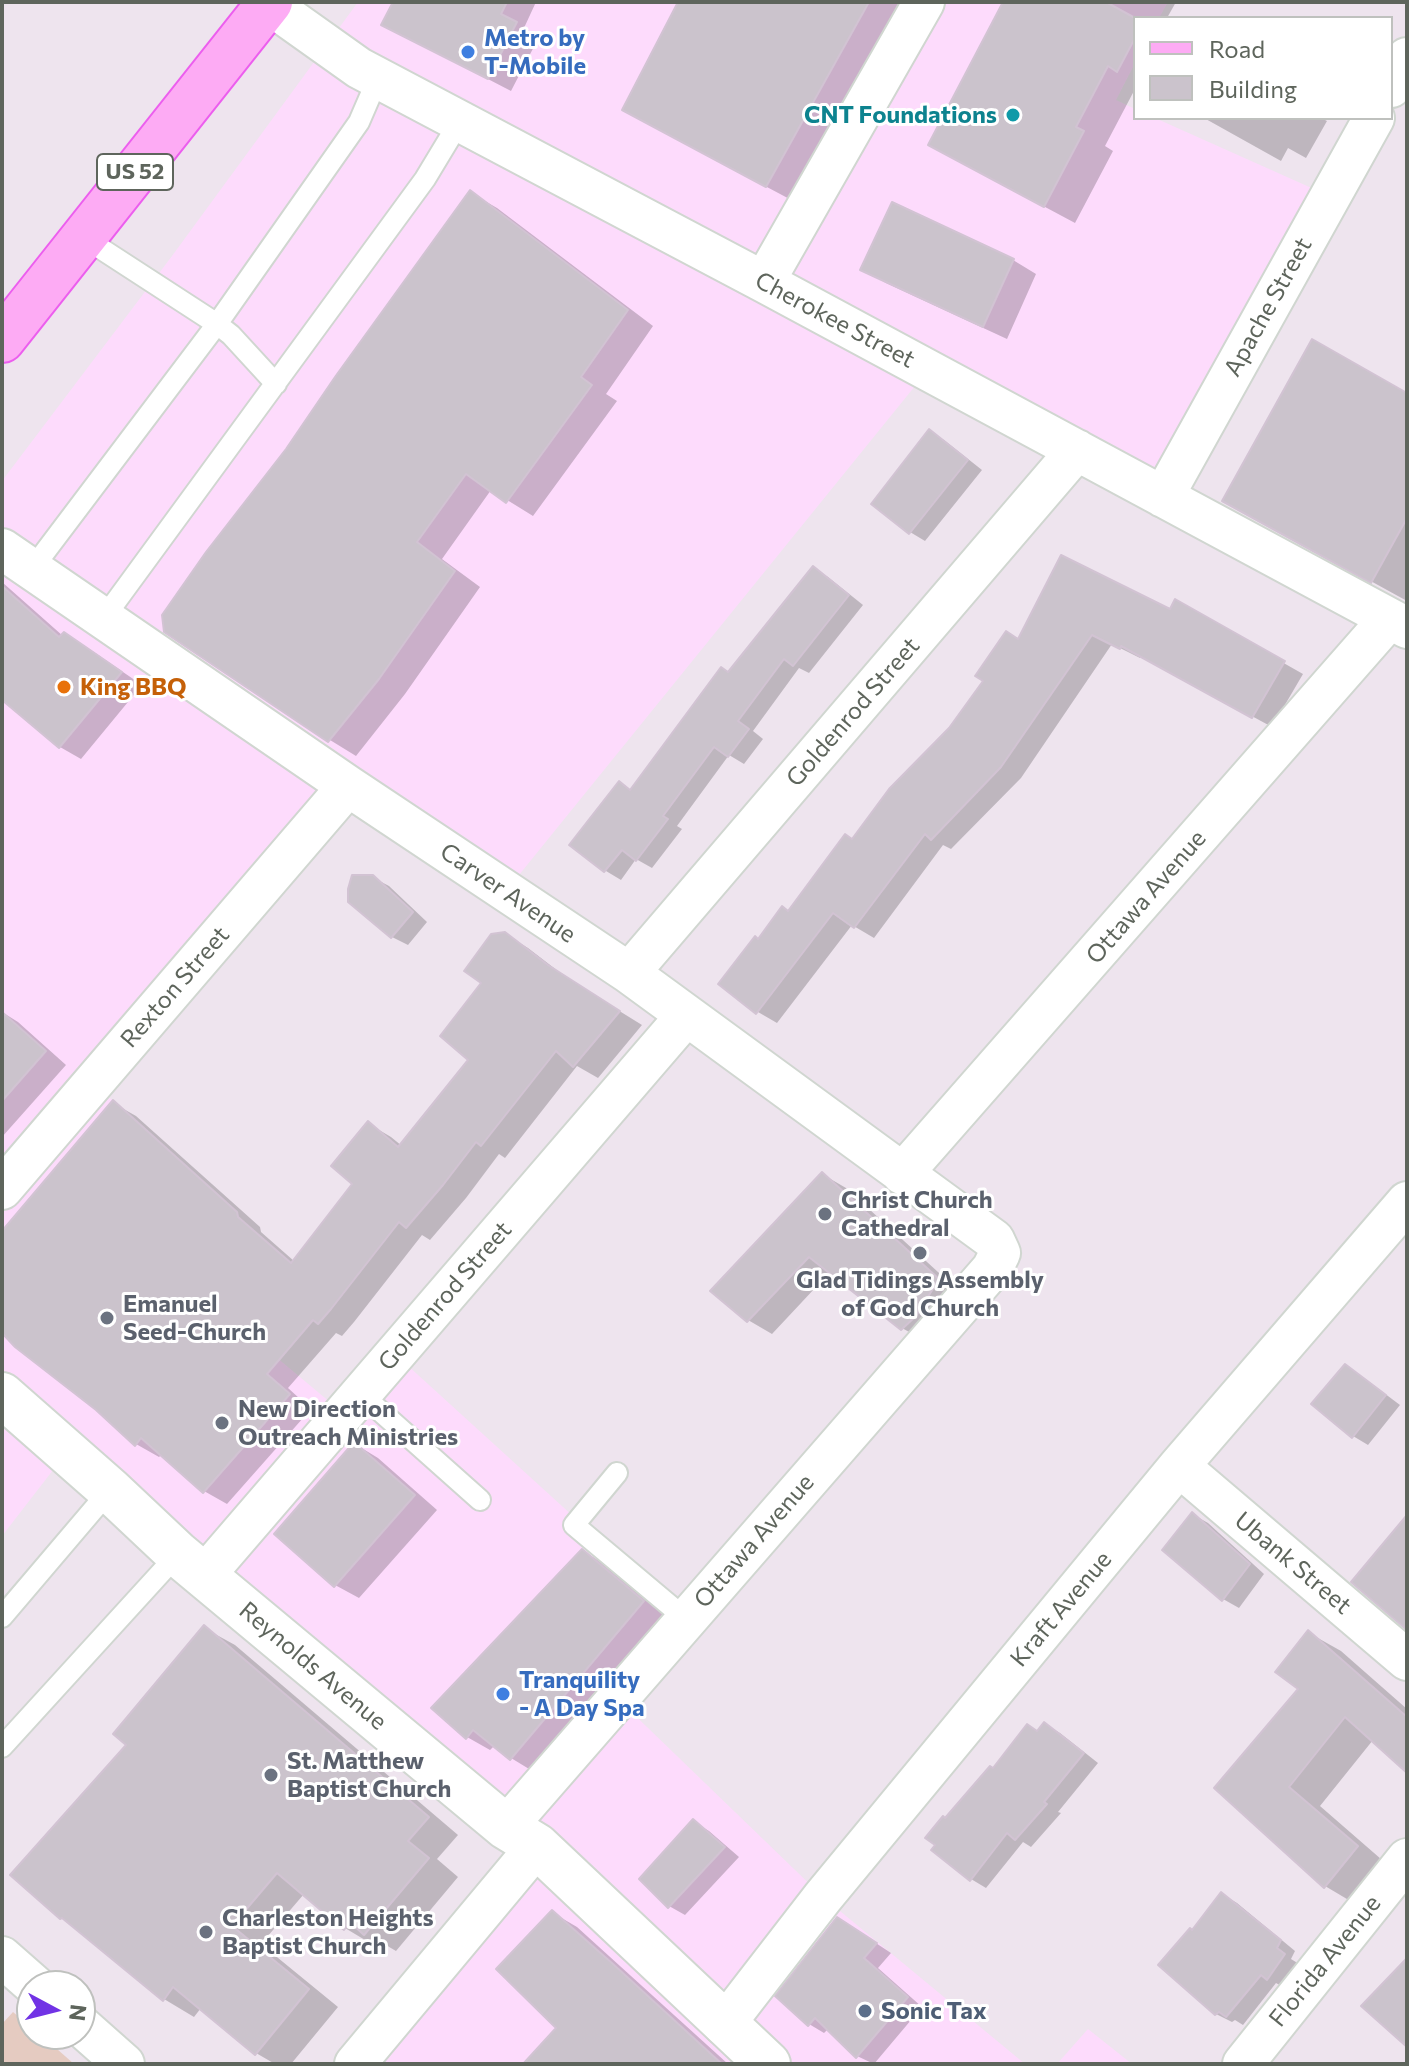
<!DOCTYPE html>
<style>
body{margin:0}
#map{position:relative;width:1409px;height:2066px;overflow:hidden;background:#eee4ee;font-family:Commissioner,sans-serif}
canvas{display:block}
.frame{position:absolute;inset:0;border:4px solid #5e655c;pointer-events:none}
.legend{position:absolute;left:1133px;top:16px;width:260px;height:104px;box-sizing:border-box;background:#fff;border:2px solid #bfc1be;margin:0;padding:10px 14px;list-style:none;font-size:24px;color:#5e655c}
.legend li{display:flex;align-items:center;gap:16px;height:40px}
.legend b{width:40px;border:2px solid #bfc1be}
.north{position:absolute;left:16px;top:1970px;width:80px;height:80px;box-sizing:border-box;background:#fff;border:2px solid #bfc1be;border-radius:50%;rotate:97deg;font-size:22px;font-weight:700;line-height:32px;text-align:center;color:#5e655c}
.north::after{content:'';display:block;margin:auto;width:28px;height:36px;background:#7133e5;clip-path:polygon(50% 0,100% 100%,50% 72%,0 100%)}
</style>
<div id="map">
<canvas width="1409" height="2066"></canvas>
<div class="frame"></div>
<ul class="legend">
<li><b style="height:10px;background:#fdabf4"></b>Road</li>
<li><b style="height:22px;background:#cbc3cc"></b>Building</li>
</ul>
<div class="north">N</div>
</div>
<script>
const context = document.querySelector('canvas').getContext('2d');
context.lineJoin = 'round';
function paint(path, color) {
  context.fillStyle = color;
  context.fill(path, 'evenodd');
}
function strokePath(path, color, width, dash) {
  context.strokeStyle = color;
  context.lineWidth = width;
  context.lineCap = dash ? 'butt' : 'round';
  context.setLineDash(dash || []);
  context.stroke(path);
}
function drawText(font, color, halo, rows, align = 'center') {
  context.font = font + ' Commissioner,sans-serif';
  context.lineWidth = 6;
  context.setLineDash([]);
  context.textBaseline = 'middle';
  context.strokeStyle = halo;
  context.fillStyle = color;
  for (const [text, x, y, turn = 0] of rows) {
    context.save();
    context.translate(x, y);
    context.rotate((+turn || 0) * Math.PI / 180);
    context.textAlign = isNaN(turn) ? turn : align;
    if (halo) context.strokeText(text, 0, 0);
    context.fillText(text, 0, 0);
    context.restore();
  }
}
paint(new Path2D(`
 M 358,2 L 1168,2 L 1159,18 L 1135,18 L 1135,63 L 1116,100 L 1135,109 L 1135,118 L 1155,118 L 1325,194 L 1163,497 L 928,370 L 506,891 L 361,795 L 93,1083 L 237,1212 L 246,1255 L 246,1332 L 343,1413 L 395,1354 L 686,1619 L 618,1699 L 823,1897 L 1025,2064 L 355,2064 L 537,1847 L 67,1452 L 2,1536 L 2,481 L 172,256 Z
 M 1088,2029 L 1132,2064 L 1057,2064 Z`), '#fddbfc');
paint(new Path2D(`
 M 13,2012 L 32,2028 L 32,2034 L 40,2034 L 74,2064 L 2,2064 L 2,2024 Z`), '#e5cbc1');
paint(new Path2D(`
 M 395,2 L 536,2 L 524,28 L 539,37 L 511,91 L 407,37 Z
 M 681,2 L 909,2 L 797,203 L 654,127 Z
 M 1006,2 L 1176,2 L 1167,18 L 1135,18 L 1135,89 L 1105,146 L 1113,151 L 1075,223 L 961,162 Z
 M 1204,118 L 1321,118 L 1327,121 L 1306,158 L 1288,148 L 1281,161 Z
 M 471,193 L 497,208 L 653,326 L 606,394 L 617,401 L 533,516 L 491,490 L 442,559 L 480,587 L 405,694 L 356,756 L 330,740 L 166,630 Z
 M 893,204 L 1013,260 L 1036,274 L 1007,339 L 886,283 L 863,269 Z
 M 1407,396 L 1407,601 L 1267,524 Z
 M 929,432 L 944,440 L 982,470 L 925,541 L 910,532 Z
 M 813,568 L 828,577 L 863,605 L 809,673 L 799,668 L 753,731 L 763,739 L 744,764 L 729,755 L 677,826 L 682,829 L 652,868 L 636,859 L 621,880 L 606,871 L 572,845 L 619,783 L 632,791 Z
 M 2,582 L 63,636 L 64,634 L 85,646 L 142,685 L 81,759 L 60,747 L 2,697 Z
 M 1176,602 L 1303,674 L 1272,727 L 1141,656 L 1140,658 L 1112,644 L 1021,778 L 951,849 L 943,845 L 874,938 L 852,925 L 777,1023 L 758,1012 L 721,984 L 759,941 L 789,913 L 950,729 L 1019,641 L 1171,612 Z
 M 372,877 L 389,886 L 427,922 L 408,945 L 392,937 L 350,901 Z
 M 505,934 L 528,948 L 571,981 L 642,1025 L 598,1078 L 577,1066 L 505,1158 L 499,1154 L 466,1198 L 430,1240 L 422,1235 L 354,1322 L 342,1336 L 336,1333 L 288,1388 L 311,1409 L 227,1504 L 204,1491 L 162,1454 L 159,1457 L 136,1444 L 2,1331 L 2,1234 L 113,1103 L 136,1116 L 260,1227 L 261,1232 L 294,1261 L 355,1183 L 369,1124 L 391,1137 L 402,1146 L 470,1060 L 484,983 Z
 M 2,1012 L 18,1022 L 66,1065 L 2,1137 Z
 M 822,1174 L 846,1188 L 961,1293 L 925,1341 L 902,1328 L 831,1271 L 772,1334 L 748,1320 Z
 M 1345,1366 L 1360,1375 L 1400,1405 L 1368,1445 L 1353,1436 Z
 M 355,1444 L 378,1458 L 437,1510 L 359,1598 L 335,1585 Z
 M 1192,1514 L 1208,1523 L 1264,1574 L 1239,1608 L 1223,1599 L 1165,1549 Z
 M 583,1551 L 606,1565 L 666,1615 L 534,1772 L 511,1758 L 495,1745 L 490,1750 L 467,1737 Z
 M 204,1628 L 235,1645 L 458,1835 L 437,1859 L 458,1877 L 396,1951 L 379,1941 L 375,1946 L 345,1928 L 304,1894 L 261,1944 L 338,2007 L 291,2064 L 275,2064 L 256,2053 L 201,2008 L 194,2017 L 164,1999 L 73,1924 L 61,1918 L 128,1744 Z
 M 1309,1633 L 1341,1651 L 1407,1709 L 1407,1771 L 1373,1740 L 1320,1806 L 1389,1866 L 1357,1905 L 1325,1886 L 1217,1788 L 1301,1689 Z
 M 1045,1724 L 1060,1733 L 1098,1763 L 1058,1812 L 1061,1813 L 1031,1847 L 1023,1842 L 986,1888 L 971,1879 L 946,1820 L 994,1770 L 1038,1733 Z
 M 694,1822 L 709,1831 L 739,1857 L 685,1915 L 669,1906 Z
 M 1222,1894 L 1237,1903 L 1295,1951 L 1291,1959 L 1299,1964 L 1283,1987 L 1276,1983 L 1243,2025 L 1235,2020 L 1232,2022 L 1216,2014 Z
 M 553,1913 L 577,1927 L 728,2064 L 566,2064 L 559,2028 Z
 M 853,1928 L 891,1953 L 878,1968 L 922,2007 L 874,2064 L 857,2056 L 829,2028 L 824,2033 L 809,2024 Z`), '#0003');
const building = new Path2D(`
 M 393,2 L 507,2 L 501,14 L 517,22 L 488,79 L 381,25 Z
 M 678,2 L 869,2 L 766,187 L 622,110 Z
 M 1003,2 L 1106,2 L 1135,18 L 1135,38 L 1117,72 L 1108,66 L 1076,127 L 1084,131 L 1044,207 L 928,145 Z
 M 470,190 L 628,310 L 581,377 L 592,385 L 506,503 L 466,474 L 417,542 L 455,571 L 379,679 L 328,742 L 164,632 L 162,615 L 206,552 L 286,449 L 335,377 Z
 M 892,202 L 1014,259 L 983,327 L 860,270 Z
 M 1312,339 L 1407,393 L 1407,518 L 1371,583 L 1222,501 Z
 M 929,429 L 968,460 L 909,534 L 871,504 Z
 M 1061,555 L 1170,609 L 1175,599 L 1285,661 L 1252,718 L 1121,646 L 1120,649 L 1092,635 L 1001,767 L 931,840 L 925,834 L 854,928 L 833,913 L 756,1014 L 718,984 L 755,936 L 758,939 L 782,906 L 788,911 L 845,834 L 852,839 L 889,789 L 949,728 L 983,681 L 975,676 L 1006,631 L 1018,639 Z
 M 813,566 L 849,595 L 793,666 L 784,659 L 738,721 L 749,729 L 728,757 L 714,747 L 663,816 L 668,819 L 636,861 L 622,850 L 604,872 L 569,845 L 619,781 L 630,790 L 721,667 L 728,672 Z
 M 2,586 L 59,637 L 64,632 L 122,672 L 59,748 L 2,700 Z
 M 352,875 L 373,875 L 413,912 L 391,938 L 348,902 L 348,889 Z
 M 505,932 L 548,965 L 620,1011 L 573,1067 L 556,1051 L 481,1146 L 476,1142 L 443,1185 L 406,1228 L 399,1222 L 331,1309 L 318,1324 L 313,1320 L 267,1374 L 290,1394 L 203,1493 L 141,1438 L 135,1446 L 96,1410 L 15,1347 L 2,1333 L 2,1231 L 113,1100 L 237,1212 L 238,1217 L 291,1263 L 352,1184 L 331,1166 L 368,1121 L 398,1147 L 468,1060 L 440,1036 L 481,983 L 464,971 L 491,934 Z
 M 2,1012 L 46,1051 L 2,1101 Z
 M 822,1172 L 939,1279 L 916,1316 L 901,1330 L 809,1257 L 747,1322 L 710,1291 Z
 M 1345,1364 L 1386,1395 L 1352,1438 L 1311,1404 Z
 M 354,1442 L 415,1495 L 334,1587 L 274,1534 Z
 M 1192,1512 L 1250,1564 L 1222,1601 L 1162,1550 Z
 M 1407,1515 L 1407,1630 L 1351,1582 Z
 M 582,1549 L 644,1601 L 510,1760 L 473,1730 L 466,1739 L 431,1708 Z
 M 204,1625 L 429,1817 L 408,1841 L 429,1858 L 364,1935 L 350,1922 L 344,1930 L 277,1873 L 232,1926 L 309,1989 L 255,2055 L 173,1987 L 163,2001 L 62,1918 L 60,1919 L 10,1875 L 126,1745 L 113,1734 Z
 M 1308,1630 L 1407,1717 L 1407,1773 L 1345,1717 L 1289,1787 L 1358,1846 L 1324,1888 L 1214,1788 L 1298,1689 L 1275,1672 Z
 M 1044,1722 L 1084,1753 L 1044,1802 L 1047,1804 L 1015,1840 L 1007,1833 L 970,1881 L 931,1850 L 935,1845 L 925,1838 L 943,1816 L 945,1818 L 990,1766 L 993,1768 L 1027,1724 L 1037,1731 Z
 M 693,1819 L 725,1847 L 668,1908 L 639,1879 Z
 M 1221,1892 L 1281,1940 L 1277,1948 L 1285,1954 L 1267,1980 L 1261,1975 L 1226,2017 L 1219,2012 L 1215,2015 L 1158,1965 L 1190,1928 L 1192,1930 Z
 M 552,1910 L 613,1964 L 722,2064 L 523,2064 L 556,2028 L 496,1969 Z
 M 837,1917 L 877,1943 L 864,1958 L 908,1997 L 856,2058 L 815,2018 L 808,2026 L 775,1996 Z
 M 1407,1958 L 1407,2047 L 1361,2006 Z`);
paint(building, '#cbc3cc');
strokePath(building, '#d2c3d3', 2);
const service = new Path2D(`
 M 83,237 L 217,324 L 231,335 L 276,384
 M 32,569 L 217,324 L 359,122 L 378,78
 M 103,619 L 425,179 L 460,121
 M 361,1394 L 480,1500
 M 617,1473 L 574,1525 L 686,1619
 M 2,1617 L 110,1490
 M 2,1747 L 178,1554`);
const minor = new Path2D(`
 M 269,4 L 359,68 L 764,282 L 1407,628
 M 1391,87 L 1407,58
 M 764,282 L 924,2
 M 1163,497 L 1374,118
 M 2,549 L 348,786 L 629,973 L 994,1240 L 1000,1253 L 992,1269 L 506,1827
 M 629,973 L 1077,450
 M 902,1174 L 1389,619
 M 2,1189 L 348,786
 M 1179,1466 L 1407,1660
 M 204,1576 L 686,1016
 M 2,1957 L 35,1986
 M 80,2025 L 124,2064
 M 724,2025 L 823,1897 L 1179,1466 L 1407,1202
 M 355,2064 L 537,1846
 M 1243,2064 L 1407,1859`);
const tertiary = new Path2D(`
 M 2,1395 L 110,1490 L 178,1554 L 506,1827 L 537,1846 L 768,2064`);
const primary = new Path2D(`
 M 2,340 L 270,2`);
strokePath(service, '#d0d6d0', 24);
strokePath(minor, '#d0d6d0', 44);
strokePath(tertiary, '#d0d6d0', 48);
strokePath(primary, '#ec5eee', 48);
strokePath(service, '#fff', 20);
strokePath(minor, '#fff', 40);
strokePath(tertiary, '#fff', 44);
strokePath(primary, '#fdabf4', 44);
for (const [x, y, r, color] of [
 [468,52,8,"#3f7fe0"],
 [1013,115,8,"#0f9aa8"],
 [64,687,8,"#e8710a"],
 [825,1214,8,"#6b7280"],
 [920,1253,8,"#6b7280"],
 [107,1318,8,"#6b7280"],
 [222,1423,8,"#6b7280"],
 [503,1694,8,"#3f7fe0"],
 [271,1775,8,"#6b7280"],
 [206,1932,8,"#6b7280"],
 [865,2011,8,"#5c6f8a"]
]) {
  const dot = new Path2D();
  dot.arc(x, y, r, 0, 2 * Math.PI);
  context.fillStyle = color;
  context.fill(dot);
  strokePath(dot, '#fff', 3);
}
for (const [x, y, w] of [
 [135,172,76]
]) {
  const box = new Path2D();
  box.roundRect(x - w / 2, y - 18, w, 36, 6);
  context.fillStyle = '#fff';
  context.fill(box);
  strokePath(box, '#5e655c', 2);
}
drawText('bold 22px', '#5e655c', null, [
 ["US 52",135,172]
]);
drawText('bold 24px', '#366cbe', '#fff', [
 ["Metro by",484,38],
 ["T-Mobile",484,66],
 ["Tranquility",519,1680],
 ["- A Day Spa",519,1708]
], 'left');
drawText('bold 24px', '#0d838f', '#fff', [
 ["CNT Foundations",997,115]
], 'right');
drawText('24px', '#5e655c', '#fff', [
 ["Apache Street",1268,307,-61],
 ["Cherokee Street",835,320,28],
 ["Goldenrod Street",853,712,-49],
 ["Carver Avenue",508,893,34],
 ["Ottawa Avenue",1146,897,-49],
 ["Rexton Street",175,987,-49],
 ["Goldenrod Street",445,1296,-49],
 ["Ottawa Avenue",754,1541,-49],
 ["Ubank Street",1293,1563,40],
 ["Kraft Avenue",1061,1609,-50],
 ["Reynolds Avenue",313,1666,40],
 ["Florida Avenue",1325,1961,-51]
]);
drawText('bold 24px', '#c56008', '#fff', [
 ["King BBQ",80,687]
], 'left');
drawText('bold 24px', '#5b616d', '#fff', [
 ["Christ Church",841,1200],
 ["Cathedral",841,1228],
 ["Glad Tidings Assembly",920,1280,"center"],
 ["of God Church",920,1308,"center"],
 ["Emanuel",123,1304],
 ["Seed-Church",123,1332],
 ["New Direction",238,1409],
 ["Outreach Ministries",238,1437],
 ["St. Matthew",287,1761],
 ["Baptist Church",287,1789],
 ["Charleston Heights",222,1918],
 ["Baptist Church",222,1946]
], 'left');
drawText('bold 24px', '#4e5e75', '#fff', [
 ["Sonic Tax",881,2011]
], 'left');
</script>
